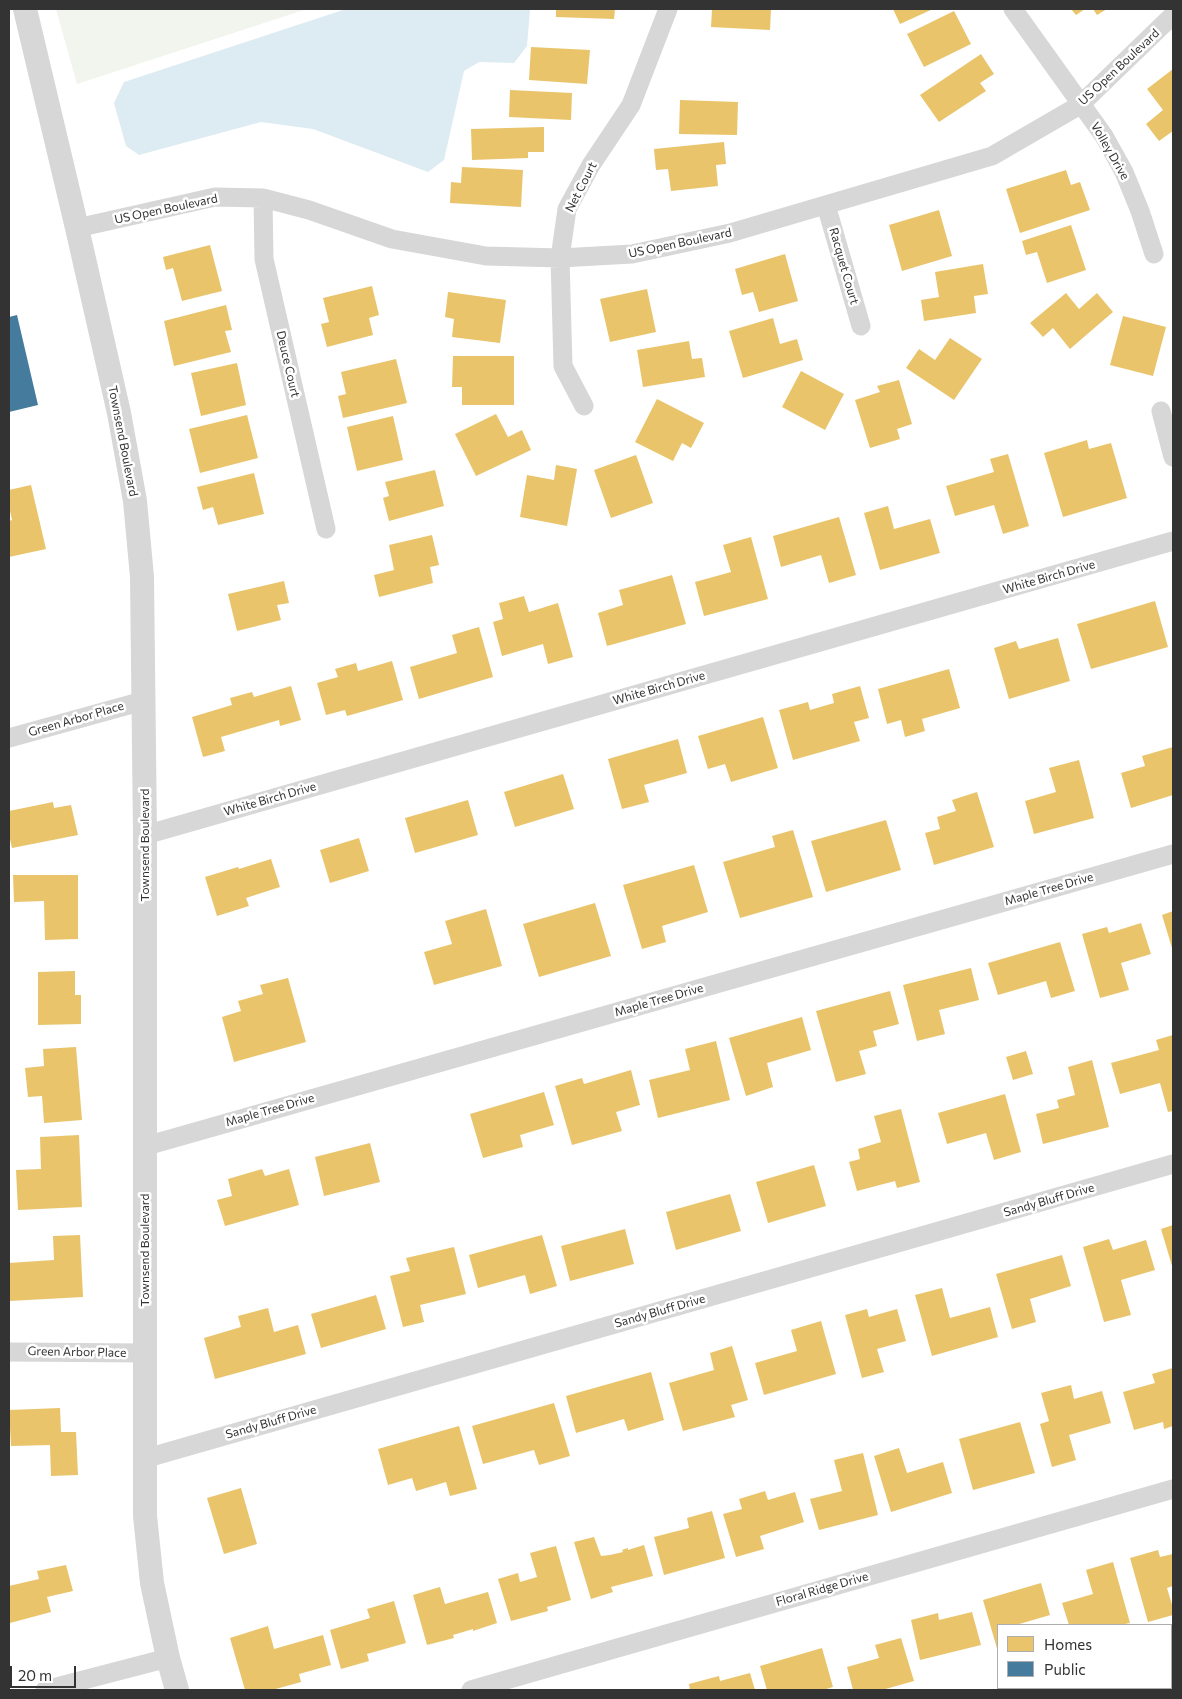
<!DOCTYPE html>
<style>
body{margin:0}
#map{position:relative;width:1182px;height:1699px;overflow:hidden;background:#fff;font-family:Commissioner,sans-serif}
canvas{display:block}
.frame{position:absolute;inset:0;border:10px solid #333;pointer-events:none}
.legend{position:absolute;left:997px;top:1624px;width:175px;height:65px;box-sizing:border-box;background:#fff;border:1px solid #adadad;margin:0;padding:6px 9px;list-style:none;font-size:15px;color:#333}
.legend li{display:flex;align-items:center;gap:10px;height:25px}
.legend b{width:25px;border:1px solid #adadad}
.scale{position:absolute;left:10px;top:1666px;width:66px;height:22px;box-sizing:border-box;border:2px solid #333;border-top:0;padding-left:6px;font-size:15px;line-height:18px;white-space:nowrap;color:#333;-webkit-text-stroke:4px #fff;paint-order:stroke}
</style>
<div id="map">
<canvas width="1182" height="1699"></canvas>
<div class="frame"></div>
<ul class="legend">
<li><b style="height:14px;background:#e9c46a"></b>Homes</li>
<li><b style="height:14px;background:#457b9d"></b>Public</li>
</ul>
<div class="scale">20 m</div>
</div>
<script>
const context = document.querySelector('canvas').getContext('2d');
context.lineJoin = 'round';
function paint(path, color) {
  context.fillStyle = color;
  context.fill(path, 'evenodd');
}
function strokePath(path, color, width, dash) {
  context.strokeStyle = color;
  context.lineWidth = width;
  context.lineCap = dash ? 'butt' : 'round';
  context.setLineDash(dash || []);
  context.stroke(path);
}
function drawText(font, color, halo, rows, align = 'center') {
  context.font = font + ' Commissioner,sans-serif';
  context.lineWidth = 5;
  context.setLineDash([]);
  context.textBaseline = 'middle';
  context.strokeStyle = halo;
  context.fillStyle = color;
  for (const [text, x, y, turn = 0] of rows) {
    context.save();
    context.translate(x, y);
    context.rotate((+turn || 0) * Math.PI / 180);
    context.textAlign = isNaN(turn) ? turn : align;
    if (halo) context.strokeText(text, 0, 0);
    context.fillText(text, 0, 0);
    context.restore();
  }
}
paint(new Path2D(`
 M 56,9 L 307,9 L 77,84 Z`), '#f1f5ed');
paint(new Path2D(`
 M 346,9 L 530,9 L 527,46 L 514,63 L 479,62 L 464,71 L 444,160 L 428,172 L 313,129 L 261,122 L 139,155 L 126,146 L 114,103 L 124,82 Z`), '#ddebf3');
paint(new Path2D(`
 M 556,9 L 615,9 L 614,19 L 556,17 Z
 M 712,9 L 771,9 L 770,30 L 711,27 Z
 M 893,9 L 933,9 L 900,24 Z
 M 1071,9 L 1085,9 L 1076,15 Z
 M 1093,9 L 1107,9 L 1097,15 Z
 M 954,11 L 971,44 L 924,67 L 907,34 Z
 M 531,47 L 590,50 L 587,84 L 529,80 Z
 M 981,54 L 994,74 L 980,83 L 986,91 L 939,122 L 920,95 Z
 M 1173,69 L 1173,131 L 1159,141 L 1146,124 L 1163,110 L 1147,89 Z
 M 510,90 L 572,93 L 571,120 L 509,117 Z
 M 680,100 L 738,102 L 737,135 L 679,134 Z
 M 544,127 L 544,152 L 528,152 L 528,158 L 472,160 L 471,129 Z
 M 724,142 L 726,164 L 716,165 L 718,186 L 671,191 L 668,169 L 656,170 L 654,149 Z
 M 462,167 L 523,170 L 521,207 L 450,203 L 451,182 L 461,183 Z
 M 1066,170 L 1071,185 L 1080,182 L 1090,210 L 1020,233 L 1006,189 Z
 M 939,210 L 952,256 L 902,271 L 889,225 Z
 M 1071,225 L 1086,270 L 1047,283 L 1037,252 L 1026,255 L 1022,241 Z
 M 210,245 L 222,291 L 182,301 L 173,268 L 166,270 L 163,257 Z
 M 785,254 L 798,301 L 759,312 L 753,292 L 742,295 L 735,269 Z
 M 983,264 L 988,294 L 974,296 L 976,313 L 924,321 L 921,300 L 939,297 L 935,272 Z
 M 372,286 L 379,315 L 369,318 L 373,335 L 327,347 L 321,324 L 329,322 L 323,298 Z
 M 647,289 L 656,332 L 610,342 L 600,299 Z
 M 448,292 L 506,300 L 500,343 L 452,337 L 454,319 L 445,317 Z
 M 1066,293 L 1079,309 L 1097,293 L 1113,312 L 1070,349 L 1053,328 L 1043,337 L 1030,323 Z
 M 226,305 L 232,330 L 225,331 L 231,352 L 174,366 L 164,321 Z
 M 1123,316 L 1166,327 L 1153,376 L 1110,365 Z
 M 773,318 L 780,344 L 797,339 L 803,360 L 743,378 L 729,331 Z
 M 950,338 L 982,359 L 954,400 L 906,368 L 919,349 L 935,360 Z
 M 689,341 L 692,359 L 702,358 L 705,377 L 643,387 L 637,350 Z
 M 453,356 L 514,356 L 514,405 L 462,405 L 462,387 L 452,387 Z
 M 396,359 L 407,403 L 343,418 L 338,396 L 346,394 L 341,372 Z
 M 237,363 L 246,405 L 201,416 L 191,373 Z
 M 801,371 L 844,394 L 825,430 L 782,407 Z
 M 899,380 L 912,424 L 897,429 L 900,439 L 870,448 L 855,400 L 880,392 L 877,386 Z
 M 657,399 L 704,423 L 691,448 L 682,443 L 673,461 L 635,442 Z
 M 496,414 L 508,437 L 522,430 L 531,450 L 476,476 L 455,434 Z
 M 247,415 L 258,458 L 200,473 L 189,429 Z
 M 393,416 L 403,460 L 357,471 L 347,427 Z
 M 1087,440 L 1089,449 L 1111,443 L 1127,498 L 1063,517 L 1044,453 Z
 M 1008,454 L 1029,526 L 1003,534 L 994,505 L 955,516 L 946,486 L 994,472 L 990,459 Z
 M 636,455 L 653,503 L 611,518 L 594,470 Z
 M 556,465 L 577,469 L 567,526 L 520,517 L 527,475 L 554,480 Z
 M 435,470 L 444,506 L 389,521 L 383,498 L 389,496 L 385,482 Z
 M 254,473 L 264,514 L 218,525 L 213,507 L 203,510 L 197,487 Z
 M 31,485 L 46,549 L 9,557 L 9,521 L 12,520 L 10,511 L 9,511 L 9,490 Z
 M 888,506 L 894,529 L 930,519 L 940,553 L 880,570 L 864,513 Z
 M 839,517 L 856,575 L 829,583 L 821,555 L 781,567 L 773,536 Z
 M 432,535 L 439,565 L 430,567 L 433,583 L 379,597 L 374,575 L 394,570 L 389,545 Z
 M 751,537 L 768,599 L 704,616 L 695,582 L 731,572 L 723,545 Z
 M 672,575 L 686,624 L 607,646 L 598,613 L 623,605 L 619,590 Z
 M 284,581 L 289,603 L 277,605 L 281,620 L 237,631 L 228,594 Z
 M 524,596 L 529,612 L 558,603 L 573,657 L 548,664 L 543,644 L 502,656 L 493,622 L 503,619 L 499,603 Z
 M 1155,601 L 1168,647 L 1091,669 L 1077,624 Z
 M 479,627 L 493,677 L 419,699 L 410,667 L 457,653 L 452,635 Z
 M 1058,638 L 1070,681 L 1009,699 L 994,648 L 1016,641 L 1019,649 Z
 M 392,661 L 403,700 L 347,716 L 345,710 L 326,715 L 317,683 L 338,677 L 335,669 L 356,663 L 358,671 Z
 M 949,669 L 960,708 L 922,719 L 925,731 L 905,737 L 901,720 L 887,724 L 878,689 Z
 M 291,686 L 301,720 L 280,726 L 279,720 L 221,737 L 225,751 L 203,757 L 192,717 L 232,705 L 230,698 L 252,692 L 254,697 Z
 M 860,686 L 869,718 L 854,722 L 860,741 L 793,760 L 779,710 L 808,702 L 810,710 L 834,703 L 832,694 Z
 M 763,717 L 778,768 L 731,782 L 725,764 L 708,769 L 698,736 Z
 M 678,739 L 687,773 L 644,785 L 649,802 L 622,809 L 608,759 Z
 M 1173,747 L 1173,795 L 1131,808 L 1121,773 L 1145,766 L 1142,756 Z
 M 1079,760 L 1094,818 L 1034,834 L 1025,801 L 1056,792 L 1049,768 Z
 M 563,774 L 574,809 L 515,827 L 504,792 Z
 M 977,792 L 994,847 L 934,865 L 925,833 L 940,829 L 937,817 L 956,811 L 952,800 Z
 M 468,800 L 478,835 L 415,853 L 405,818 Z
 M 53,802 L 54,808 L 71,805 L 78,835 L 12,848 L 9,835 L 9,811 Z
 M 886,820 L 901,870 L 826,892 L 811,841 Z
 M 793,830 L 813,897 L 740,918 L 723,862 L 775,847 L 772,836 Z
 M 359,838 L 369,871 L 330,883 L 320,850 Z
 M 271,859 L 280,887 L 246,898 L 249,906 L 217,916 L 205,877 L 238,867 L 239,869 Z
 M 694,865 L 708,912 L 662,926 L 666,942 L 642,949 L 623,885 Z
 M 13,875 L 78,875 L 78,939 L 45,940 L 44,901 L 14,902 Z
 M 595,903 L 611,956 L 539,977 L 523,924 Z
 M 486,909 L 502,966 L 434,985 L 424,952 L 452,944 L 445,921 Z
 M 1173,911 L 1173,947 L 1172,948 L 1162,915 Z
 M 1141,923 L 1151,954 L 1121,963 L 1129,990 L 1100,998 L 1082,934 L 1107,927 L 1109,933 Z
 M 1060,942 L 1075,991 L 1051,998 L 1046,981 L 998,995 L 988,963 Z
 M 971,968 L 979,1000 L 939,1010 L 945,1034 L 917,1041 L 903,985 Z
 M 75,971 L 75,995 L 81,995 L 81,1024 L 38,1025 L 38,972 Z
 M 288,978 L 306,1042 L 234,1062 L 222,1017 L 241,1011 L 238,1001 L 263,994 L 260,985 Z
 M 890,991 L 899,1024 L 873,1031 L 877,1046 L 859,1051 L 866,1074 L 836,1082 L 816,1011 Z
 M 802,1017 L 811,1050 L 767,1063 L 773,1087 L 746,1096 L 729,1038 Z
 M 1173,1035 L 1173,1111 L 1168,1112 L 1160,1083 L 1120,1094 L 1111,1063 L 1159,1050 L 1156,1040 Z
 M 716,1041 L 730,1100 L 658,1118 L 649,1080 L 690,1070 L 685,1049 Z
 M 76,1047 L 82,1120 L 44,1123 L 42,1096 L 28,1097 L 25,1068 L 44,1066 L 43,1049 Z
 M 1026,1051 L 1033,1074 L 1013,1080 L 1006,1057 Z
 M 1092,1060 L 1109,1127 L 1043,1144 L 1036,1114 L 1059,1108 L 1057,1100 L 1075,1095 L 1068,1067 Z
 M 631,1070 L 640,1105 L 616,1112 L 622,1131 L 572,1145 L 555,1086 L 582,1078 L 584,1084 Z
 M 544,1092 L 554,1125 L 520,1135 L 523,1147 L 483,1158 L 470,1114 Z
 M 1005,1094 L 1021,1152 L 994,1160 L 986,1133 L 947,1144 L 938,1113 Z
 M 901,1109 L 920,1182 L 897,1188 L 895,1181 L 857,1191 L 849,1162 L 860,1159 L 858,1149 L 881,1142 L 874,1116 Z
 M 79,1135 L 82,1207 L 18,1210 L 16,1170 L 41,1169 L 40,1137 Z
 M 370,1143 L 380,1182 L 324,1196 L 315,1157 Z
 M 814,1165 L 826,1206 L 768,1223 L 756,1182 Z
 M 262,1169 L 265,1176 L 289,1169 L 299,1205 L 225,1226 L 217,1200 L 232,1196 L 228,1179 Z
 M 730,1194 L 741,1231 L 676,1250 L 666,1212 Z
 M 1173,1225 L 1173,1269 L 1161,1229 Z
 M 625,1229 L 634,1264 L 570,1281 L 561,1246 Z
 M 80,1235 L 83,1297 L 9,1301 L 9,1263 L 54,1260 L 53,1236 Z
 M 542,1235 L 557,1286 L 530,1294 L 525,1275 L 478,1288 L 469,1255 Z
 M 1109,1239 L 1113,1250 L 1146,1240 L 1155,1270 L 1121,1280 L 1131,1315 L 1104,1322 L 1083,1247 Z
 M 454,1247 L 466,1294 L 420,1305 L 424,1322 L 403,1327 L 390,1276 L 410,1271 L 406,1258 Z
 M 1062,1255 L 1071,1286 L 1030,1299 L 1036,1322 L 1012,1329 L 996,1274 Z
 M 942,1288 L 950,1318 L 990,1307 L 998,1337 L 932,1356 L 915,1295 Z
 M 376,1295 L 386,1329 L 321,1348 L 311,1314 Z
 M 268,1308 L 274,1332 L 298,1325 L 306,1354 L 215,1379 L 204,1338 L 241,1327 L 238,1316 Z
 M 867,1309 L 869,1317 L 897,1309 L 906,1341 L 877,1349 L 884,1372 L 862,1378 L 845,1315 Z
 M 821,1321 L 836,1374 L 764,1395 L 755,1363 L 797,1351 L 791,1330 Z
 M 732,1346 L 748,1400 L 731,1405 L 735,1417 L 683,1431 L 669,1383 L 714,1370 L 710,1353 Z
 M 1173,1368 L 1173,1426 L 1164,1429 L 1163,1422 L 1134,1430 L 1123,1392 L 1155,1383 L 1152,1374 Z
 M 651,1372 L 664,1420 L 628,1431 L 624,1419 L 576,1433 L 566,1396 Z
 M 1071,1385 L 1074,1399 L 1102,1391 L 1111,1423 L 1069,1435 L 1076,1460 L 1052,1467 L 1040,1424 L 1049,1421 L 1041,1393 Z
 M 554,1403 L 570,1456 L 539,1465 L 534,1450 L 483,1464 L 472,1426 Z
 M 60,1408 L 61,1432 L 76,1432 L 78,1475 L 51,1476 L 50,1445 L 11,1446 L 9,1410 Z
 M 1020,1422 L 1035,1473 L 973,1490 L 959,1439 Z
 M 459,1426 L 477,1489 L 450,1496 L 446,1482 L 416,1491 L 412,1478 L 388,1485 L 378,1449 Z
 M 899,1448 L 907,1473 L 943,1462 L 952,1493 L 891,1512 L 874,1456 Z
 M 863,1453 L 878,1515 L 819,1530 L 810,1499 L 842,1491 L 834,1460 Z
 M 241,1488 L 257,1544 L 224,1554 L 207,1498 Z
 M 765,1491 L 768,1500 L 795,1492 L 804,1522 L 760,1536 L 764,1549 L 736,1557 L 723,1514 L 742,1509 L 739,1499 Z
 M 712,1511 L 725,1558 L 664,1575 L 654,1537 L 689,1528 L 687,1518 Z
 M 594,1537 L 601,1556 L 610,1555 L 623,1552 L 622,1550 L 628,1548 L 628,1550 L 644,1545 L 653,1576 L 611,1587 L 613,1592 L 591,1599 L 574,1542 Z
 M 556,1546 L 571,1600 L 547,1607 L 548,1611 L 511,1621 L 498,1579 L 518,1573 L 520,1582 L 537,1577 L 530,1553 Z
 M 1158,1550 L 1160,1557 L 1173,1554 L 1173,1586 L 1167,1588 L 1173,1608 L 1173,1615 L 1148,1622 L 1130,1558 Z
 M 1113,1562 L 1130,1623 L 1120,1625 L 1069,1625 L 1062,1603 L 1093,1594 L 1086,1570 Z
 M 66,1565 L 73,1591 L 47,1597 L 51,1612 L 10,1623 L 9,1586 L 39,1579 L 37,1571 Z
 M 1041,1583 L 1050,1615 L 1016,1625 L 998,1625 L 998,1652 L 983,1600 Z
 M 440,1587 L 445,1604 L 488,1592 L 497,1623 L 473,1631 L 473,1629 L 453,1635 L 454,1638 L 427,1645 L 413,1595 Z
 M 394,1601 L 406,1643 L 367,1654 L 369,1661 L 341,1669 L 330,1630 L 370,1618 L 367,1609 Z
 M 972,1612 L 981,1645 L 920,1660 L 911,1620 L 938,1613 L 939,1620 Z
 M 268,1626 L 274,1649 L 323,1635 L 331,1665 L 299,1674 L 301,1682 L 272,1690 L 245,1690 L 230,1638 Z
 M 901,1638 L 914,1681 L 882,1690 L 853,1690 L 847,1667 L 879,1658 L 875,1645 Z
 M 822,1648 L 833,1687 L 823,1690 L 767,1690 L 760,1666 Z
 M 750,1673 L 755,1690 L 690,1690 L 689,1684 L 719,1676 L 720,1681 Z`), '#e9c46a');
paint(new Path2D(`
 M 17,315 L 38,405 L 9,412 L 9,317 Z`), '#457b9d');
strokePath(new Path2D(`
 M 1171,1676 L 1173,1675
 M 1120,1690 L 1129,1688`), '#ddebf3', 7);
strokePath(new Path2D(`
 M 1013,9 L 1104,136 L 1124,172 L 1140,211 L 1154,254
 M 263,198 L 264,259 L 326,529
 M 826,205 L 861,326
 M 77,228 L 215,197 L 263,198 L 309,210 L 392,239 L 486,256 L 560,258 L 632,254 L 730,233 L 992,156 L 1080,105 L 1173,15
 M 584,406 L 563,366 L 560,258 L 567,209 L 591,165 L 631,105 L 668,9
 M 1161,411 L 1173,457
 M 9,738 L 143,701
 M 145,835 L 1173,541
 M 146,1146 L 1173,854
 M 9,1352 L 145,1353
 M 147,1458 L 1173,1164
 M 45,1690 L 168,1658
 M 471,1690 L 1173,1489`), '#d7d7d7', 19);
strokePath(new Path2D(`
 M 25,9 L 77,228 L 119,413 L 135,501 L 142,577 L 145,835 L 145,1516 L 152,1583 L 168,1658 L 177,1690`), '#d7d7d7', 24);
drawText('12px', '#333', '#fff', [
 ["US Open Boulevard",1119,67,-43],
 ["Volley Drive",1110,151,60],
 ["Net Court",581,187,-63],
 ["US Open Boulevard",166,209,-12],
 ["US Open Boulevard",680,243,-12],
 ["Racquet Court",844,266,74],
 ["Deuce Court",288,364,77],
 ["Townsend Boulevard",123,441,79],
 ["White Birch Drive",1049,577,-16],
 ["White Birch Drive",659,688,-16],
 ["Green Arbor Place",76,719,-16],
 ["White Birch Drive",270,799,-16],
 ["Townsend Boulevard",145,845,-90],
 ["Maple Tree Drive",1049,889,-16],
 ["Maple Tree Drive",659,1000,-16],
 ["Maple Tree Drive",270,1110,-16],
 ["Sandy Bluff Drive",1049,1200,-16],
 ["Townsend Boulevard",145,1250,-90],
 ["Sandy Bluff Drive",660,1311,-16],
 ["Green Arbor Place",77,1352,1],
 ["Sandy Bluff Drive",271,1422,-16],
 ["Floral Ridge Drive",822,1589,-16]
]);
</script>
